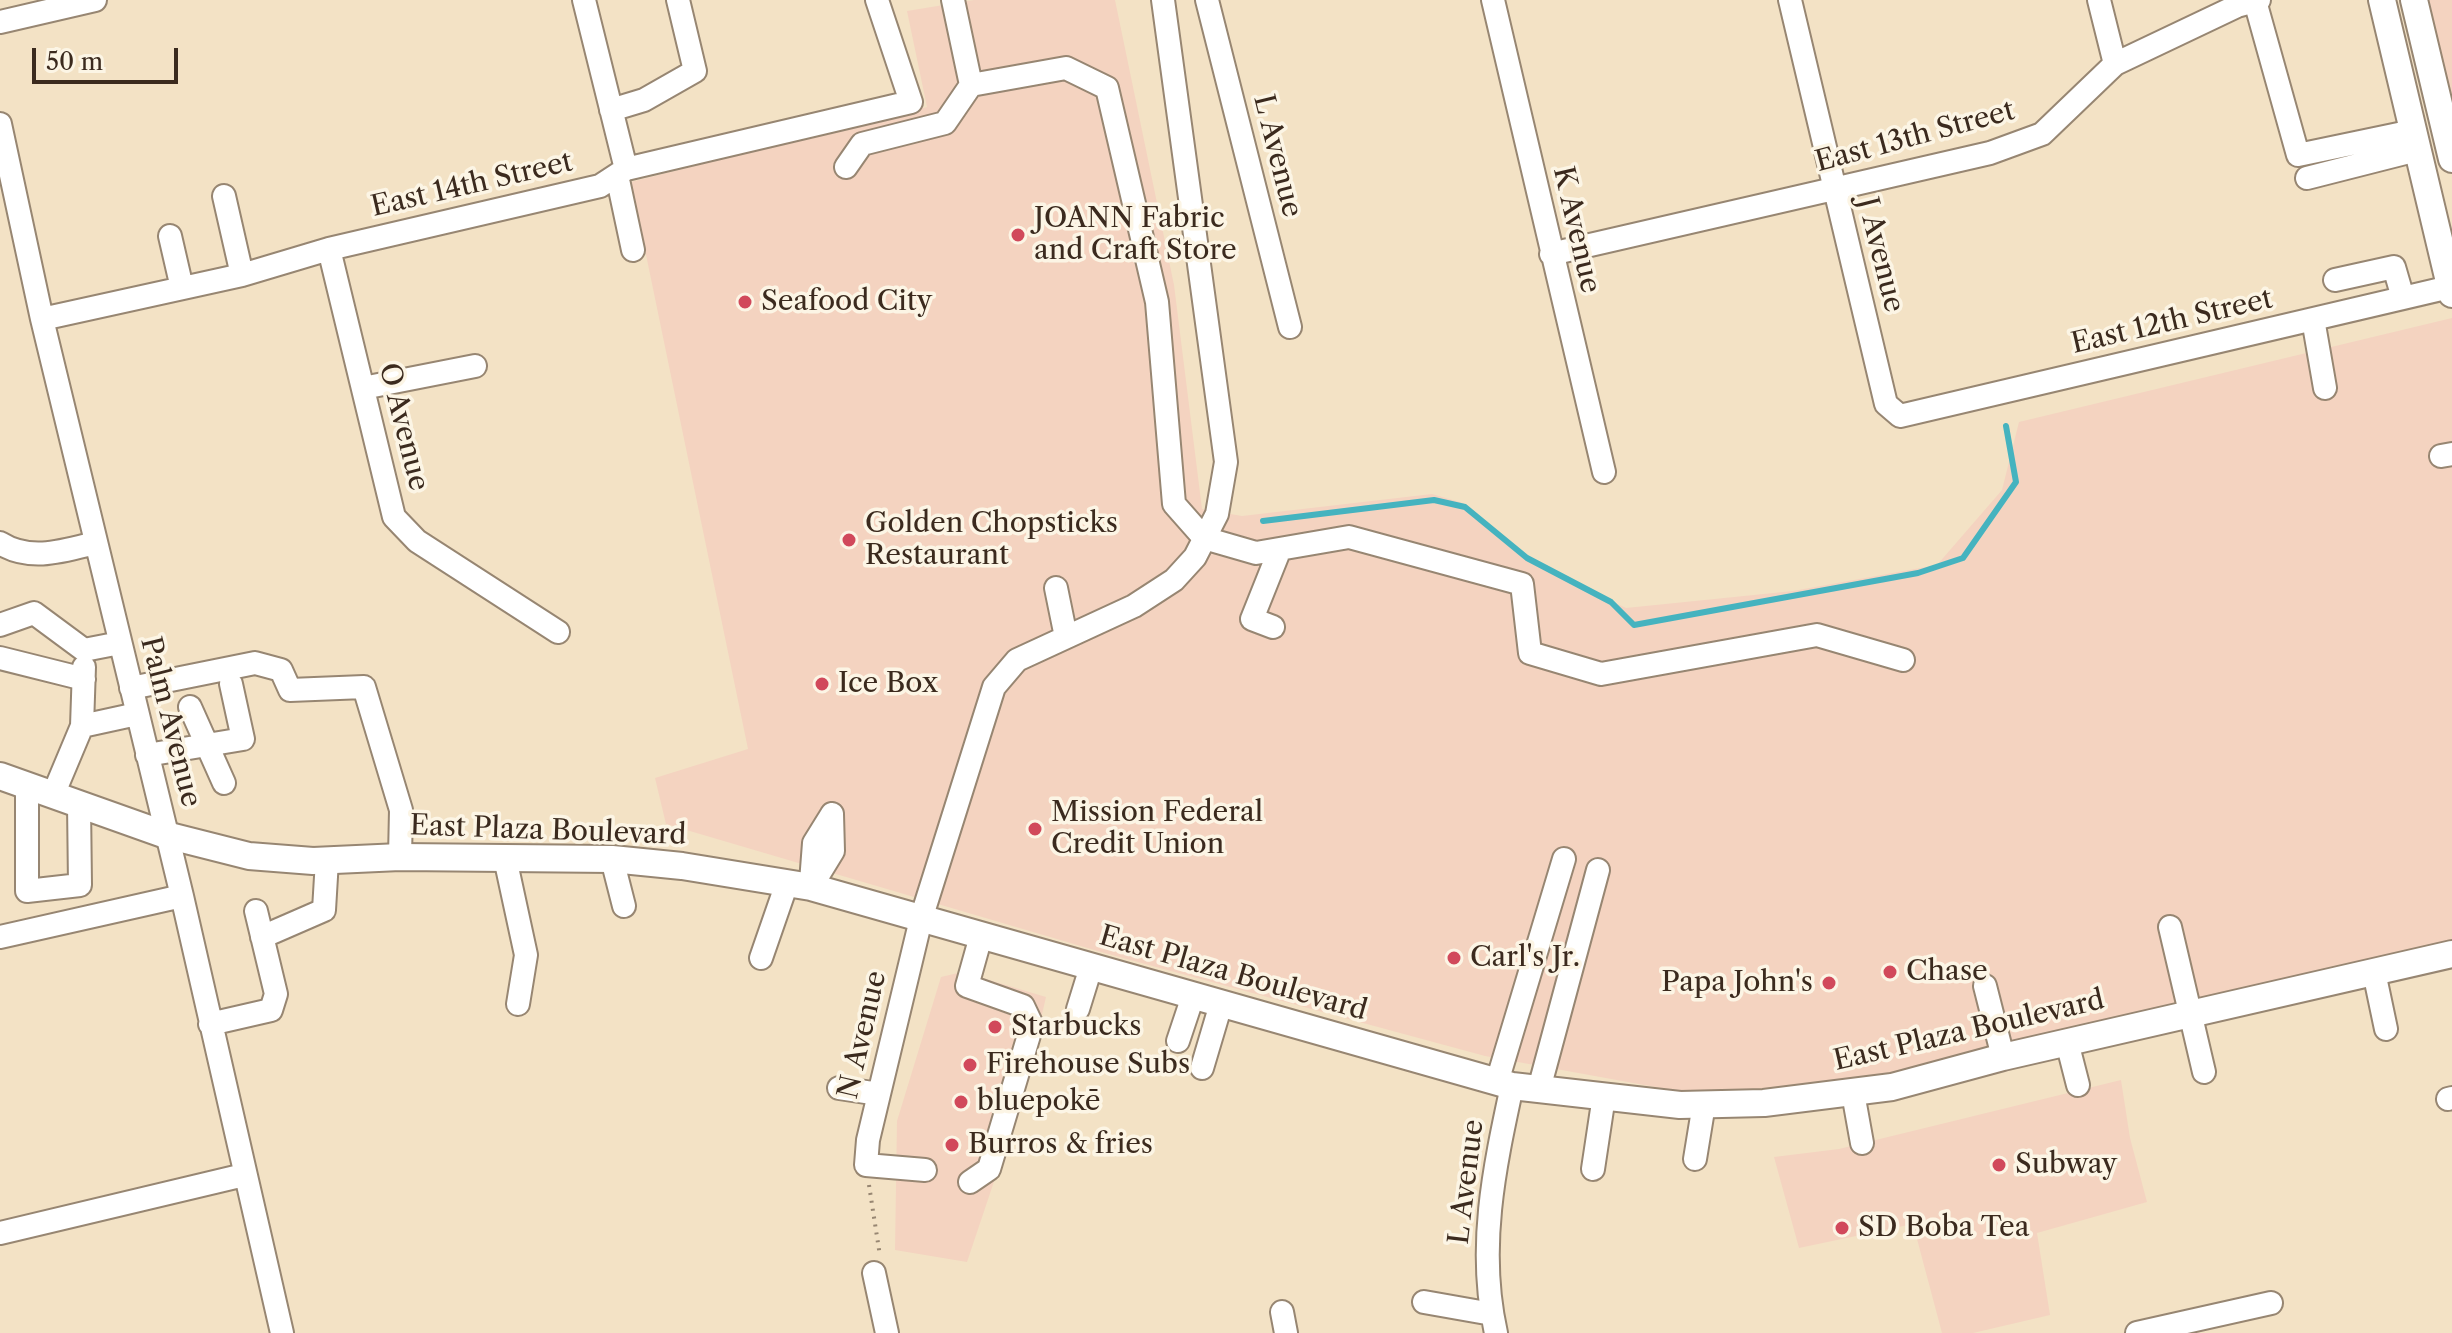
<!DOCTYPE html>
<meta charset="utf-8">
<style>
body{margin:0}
#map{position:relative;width:2452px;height:1333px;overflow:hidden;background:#f3e2c5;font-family:"Libre Caslon Text",serif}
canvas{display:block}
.scale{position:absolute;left:32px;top:48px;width:146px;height:36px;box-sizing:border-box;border:4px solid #3b2a1e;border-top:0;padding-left:10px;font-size:24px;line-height:28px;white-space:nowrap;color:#3b2a1e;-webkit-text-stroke:6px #fcf5e5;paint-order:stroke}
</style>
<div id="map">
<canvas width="2452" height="1333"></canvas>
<div class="scale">50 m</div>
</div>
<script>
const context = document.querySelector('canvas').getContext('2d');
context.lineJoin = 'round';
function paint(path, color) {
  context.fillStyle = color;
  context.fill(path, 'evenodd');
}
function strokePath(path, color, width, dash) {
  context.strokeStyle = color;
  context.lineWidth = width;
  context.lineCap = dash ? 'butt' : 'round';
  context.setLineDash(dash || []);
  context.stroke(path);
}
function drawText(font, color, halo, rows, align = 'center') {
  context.font = font + ' "Libre Caslon Text",serif';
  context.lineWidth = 7;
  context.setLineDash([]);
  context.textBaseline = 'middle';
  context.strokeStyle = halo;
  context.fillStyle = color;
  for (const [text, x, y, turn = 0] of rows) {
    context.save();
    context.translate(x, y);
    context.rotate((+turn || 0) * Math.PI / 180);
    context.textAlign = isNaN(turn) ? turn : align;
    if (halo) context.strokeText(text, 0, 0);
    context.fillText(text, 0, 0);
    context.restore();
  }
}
paint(new Path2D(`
 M 974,0 L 1115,0 L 1174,285 L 1202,509 L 1242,516 L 1432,494 L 1463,503 L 1550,573 L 1626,608 L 1793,591 L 1937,565 L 2002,490 L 2019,422 L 2452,318 L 2452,944 L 1943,1063 L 1820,1088 L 1677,1091 L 1485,1056 L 1101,952 L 666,824 L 655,778 L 748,749 L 631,182 L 927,107 L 907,11 Z
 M 2428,0 L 2452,0 L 2452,101 L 2443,64 Z
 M 962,972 L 1046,997 L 1024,1092 L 967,1262 L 895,1250 L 897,1121 L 941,977 Z
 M 2121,1080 L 2130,1138 L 2147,1202 L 2037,1233 L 2050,1315 L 1973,1333 L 1942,1333 L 1913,1224 L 1799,1248 L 1774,1157 L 1839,1149 Z`), '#f4d3c0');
strokePath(new Path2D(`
 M 1263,521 L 1434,500 L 1465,507 L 1527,558 L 1611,602 L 1634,625 L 1918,573 L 1963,558 L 2016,482 L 2006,426`), '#45b3bf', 6);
const minor = new Path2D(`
 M 584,0 L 626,169
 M 953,0 L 971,85 L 1066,68 L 1107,88 L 1157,302 L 1174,504 L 1204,538 L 1256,553 L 1349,537 L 1522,584 L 1530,653 L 1601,674 L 1817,635 L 1903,660
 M 1207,0 L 1290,327
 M 1493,0 L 1604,472
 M 1790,0 L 1886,404 L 1900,416 L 2450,287
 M 2099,0 L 2115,64
 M 2255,1 L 2298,155 L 2413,131
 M 0,22 L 95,0
 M 611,110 L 644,100 L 695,71 L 678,0
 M 0,124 L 42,319 L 182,896 L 282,1333
 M 846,167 L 862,144 L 945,123 L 971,85
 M 617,175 L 633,250
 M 2307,178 L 2417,150
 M 224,196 L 242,275
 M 170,236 L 182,288
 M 329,249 L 394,517 L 417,541 L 558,632
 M 1551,254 L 1990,153 L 2042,134 L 2115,64 L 2237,6 L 2259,0
 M 2335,280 L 2394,267 L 2403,298
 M 42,319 L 242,275 L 329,249 L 600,186 L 626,169 L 911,102 L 877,0
 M 2313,319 L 2325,388
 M 363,388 L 475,366
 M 2441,456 L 2452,454
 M 0,543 C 30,562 63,551 95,543
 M 1056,588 L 1066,637
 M 0,625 L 34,613 L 84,650 L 120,643
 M 1273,627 L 1252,619 L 1280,549
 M 0,658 L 84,679
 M 131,688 L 255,663 L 281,670 L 290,690 L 364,687 L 401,810 L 400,857
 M 190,707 L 224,783
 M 82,726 L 84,667
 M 147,755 L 243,739 L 231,684
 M 27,786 L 27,891 L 80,885 L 79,804
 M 53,795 L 82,726 L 137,714
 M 505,858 L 526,955 L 518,1004
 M 612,859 L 624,906
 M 811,882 L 814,843 L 832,814
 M 811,887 L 833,851 L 832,814
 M 2170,927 L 2204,1072
 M 0,937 L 182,896
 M 262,937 L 324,910 L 327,860
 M 761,958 L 787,883
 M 2374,972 L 2386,1029
 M 1985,986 L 2003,1057
 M 1078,1009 L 1091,967
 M 210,1024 L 271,1010 L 276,994 L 256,911
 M 1178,1041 L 1193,996
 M 2067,1042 L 2078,1085
 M 1202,1068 L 1221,1004
 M 1497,1082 L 1564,859
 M 839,1088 L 879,1094
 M 1539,1089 L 1598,870
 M 1853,1093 L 1862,1143
 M 2448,1099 L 2452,1098
 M 1695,1159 L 1704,1104
 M 1593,1169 L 1604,1096
 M 925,1170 L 866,1165 L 868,1140 L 921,919 L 994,687 L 1017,660 L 1134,606 L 1174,580 L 1195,557 L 1217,514 L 1226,462 L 1163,0
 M 970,1182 L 989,1169 L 1032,1025 L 1023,1006 L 967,986 L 981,936
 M 0,1233 L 244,1175
 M 874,1273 L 887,1333
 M 1424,1302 L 1492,1314
 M 1282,1312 L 1286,1333
 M 1496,1333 C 1477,1249 1494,1169 1512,1086
 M 2137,1333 L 2271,1303`);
const major = new Path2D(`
 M 2382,0 L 2452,294
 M 2414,0 L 2452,159
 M 0,776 L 166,835 L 249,856 L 313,861 L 400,857 L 612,859 L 682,866 L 811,887 L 1512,1086 L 1680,1105 L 1764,1103 L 1892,1087 L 2003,1057 L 2452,954`);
strokePath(minor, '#978672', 26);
strokePath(major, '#978672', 30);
strokePath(new Path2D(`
 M 869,1185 L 880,1256`), '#978672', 4, [2, 6]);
strokePath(minor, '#fff', 22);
strokePath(major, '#fff', 26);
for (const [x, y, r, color] of [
 [1018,235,8,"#d1495b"],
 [745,302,8,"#d1495b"],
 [849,540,8,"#d1495b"],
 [822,684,8,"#d1495b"],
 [1035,829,8,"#d1495b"],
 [1454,958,8,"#d1495b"],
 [1890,972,8,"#d1495b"],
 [1829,983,8,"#d1495b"],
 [995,1027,8,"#d1495b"],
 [970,1065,8,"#d1495b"],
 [961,1102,8,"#d1495b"],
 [952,1145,8,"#d1495b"],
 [1999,1165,8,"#d1495b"],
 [1842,1228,8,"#d1495b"]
]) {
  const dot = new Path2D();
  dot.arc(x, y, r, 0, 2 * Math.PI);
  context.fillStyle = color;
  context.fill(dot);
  strokePath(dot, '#fcf5e5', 3);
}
drawText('28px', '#3b2a1e', '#fcf5e5', [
 ["East 13th Street",1915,137,-15],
 ["L Avenue",1277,156,76],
 ["East 14th Street",472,185,-13],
 ["K Avenue",1576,230,77],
 ["J Avenue",1880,255,76],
 ["East 12th Street",2172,322,-13],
 ["O Avenue",403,427,76],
 ["Palm Avenue",170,722,76],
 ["East Plaza Boulevard",548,831,2],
 ["East Plaza Boulevard",1233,974,16],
 ["East Plaza Boulevard",1969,1031,-13],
 ["N Avenue",863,1035,-77],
 ["L Avenue",1467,1182,-83]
]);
drawText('28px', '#3b2a1e', '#fcf5e5', [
 ["JOANN Fabric",1034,219],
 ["and Craft Store",1034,251],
 ["Seafood City",761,302],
 ["Golden Chopsticks",865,524],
 ["Restaurant",865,556],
 ["Ice Box",838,684],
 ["Mission Federal",1051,813],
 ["Credit Union",1051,845],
 ["Carl's Jr.",1470,958],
 ["Chase",1906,972],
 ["Papa John's",1813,983,"right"],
 ["Starbucks",1011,1027],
 ["Firehouse Subs",986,1065],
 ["bluepokē",977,1102],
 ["Burros & fries",968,1145],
 ["Subway",2015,1165],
 ["SD Boba Tea",1858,1228]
], 'left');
</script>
